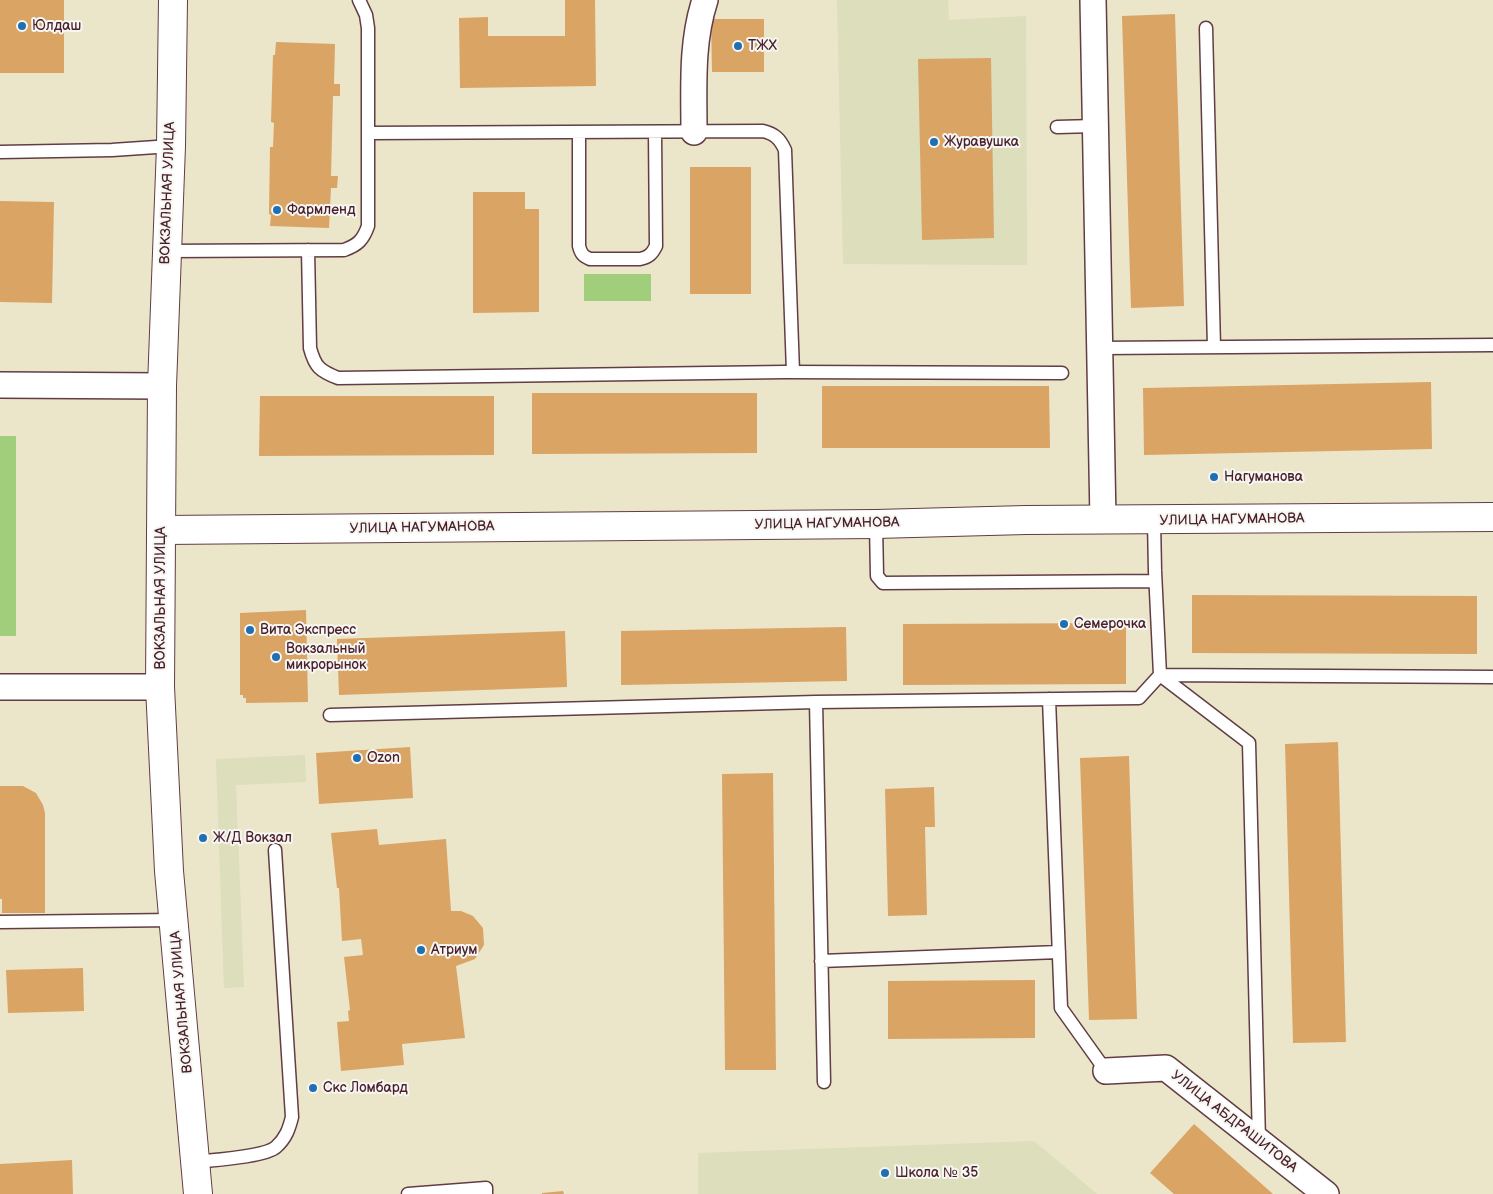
<!DOCTYPE html>
<meta charset="utf-8">
<style>
body{margin:0}
canvas{display:block;background:#ebe5c9}
</style>
<canvas width="1493" height="1194"></canvas>
<script>
const context = document.querySelector('canvas').getContext('2d');
context.lineJoin = 'round';
function paint(path, color) {
  context.fillStyle = color;
  context.fill(path, 'evenodd');
}
function strokePath(path, color, width, dash) {
  context.strokeStyle = color;
  context.lineWidth = width;
  context.lineCap = dash ? 'butt' : 'round';
  context.setLineDash(dash || []);
  context.stroke(path);
}
function drawText(font, color, halo, rows, align = 'center') {
  context.font = font + ' "Balsamiq Sans",sans-serif';
  context.lineWidth = 4;
  context.setLineDash([]);
  context.textBaseline = 'middle';
  context.strokeStyle = halo;
  context.fillStyle = color;
  for (const [text, x, y, turn = 0] of rows) {
    context.save();
    context.translate(x, y);
    context.rotate((+turn || 0) * Math.PI / 180);
    context.textAlign = isNaN(turn) ? turn : align;
    if (halo) context.strokeText(text, 0, 0);
    context.fillText(text, 0, 0);
    context.restore();
  }
}
paint(new Path2D(`
 M 837,0 L 948,0 L 949,20 L 1026,16 L 1027,265 L 843,264 Z
 M 305,755 L 306,782 L 236,785 L 244,987 L 224,988 L 216,759 Z
 M 1034,1141 L 1097,1194 L 698,1194 L 698,1153 Z`), '#dcdebc');
paint(new Path2D(`
 M 584,274 L 651,274 L 651,301 L 584,301 Z
 M 0,436 L 16,436 L 16,636 L 0,636 Z`), '#a1ce7b');
paint(new Path2D(`
 M 0,0 L 64,0 L 64,73 L 0,73 Z
 M 565,0 L 595,0 L 596,86 L 460,88 L 459,18 L 488,17 L 488,36 L 565,36 Z
 M 1175,14 L 1184,306 L 1131,308 L 1122,16 Z
 M 711,19 L 764,19 L 764,72 L 712,72 Z
 M 276,42 L 335,44 L 334,84 L 340,84 L 340,96 L 333,96 L 331,176 L 338,176 L 337,188 L 331,188 L 329,228 L 270,226 L 271,215 L 269,214 L 270,147 L 273,147 L 274,123 L 271,122 L 273,55 L 275,55 Z
 M 991,58 L 994,238 L 922,240 L 918,59 Z
 M 690,167 L 751,167 L 751,294 L 690,294 Z
 M 473,192 L 525,192 L 525,209 L 539,209 L 539,312 L 473,313 Z
 M 0,201 L 54,202 L 52,303 L 0,302 Z
 M 1431,382 L 1432,449 L 1144,455 L 1143,388 Z
 M 822,386 L 1049,386 L 1050,448 L 822,448 Z
 M 532,393 L 757,393 L 757,453 L 532,454 Z
 M 260,396 L 494,396 L 494,455 L 259,456 Z
 M 1192,595 L 1477,596 L 1477,654 L 1192,653 Z
 M 306,610 L 308,702 L 246,703 L 246,698 L 243,698 L 243,695 L 240,695 L 240,613 Z
 M 1126,623 L 1126,684 L 903,685 L 903,624 Z
 M 846,627 L 847,681 L 621,685 L 621,631 Z
 M 565,631 L 567,687 L 339,695 L 337,639 Z
 M 1338,742 L 1346,1042 L 1293,1043 L 1285,744 Z
 M 410,747 L 413,798 L 319,804 L 316,753 Z
 M 1129,756 L 1137,1019 L 1089,1020 L 1080,758 Z
 M 773,773 L 776,1070 L 725,1070 L 722,774 Z
 M 0,786 L 23,786 L 36,793 L 43,805 L 45,813 L 45,913 L 2,913 L 2,899 L 0,899 Z
 M 934,787 L 935,827 L 925,827 L 927,915 L 888,916 L 885,789 Z
 M 377,829 L 379,845 L 446,839 L 451,911 L 461,911 L 473,916 L 483,928 L 484,945 L 475,959 L 456,966 L 465,1038 L 402,1044 L 404,1065 L 341,1071 L 337,1022 L 349,1021 L 348,1011 L 350,1010 L 344,957 L 363,955 L 361,939 L 342,941 L 339,888 L 337,888 L 331,833 Z
 M 83,968 L 84,1011 L 8,1013 L 6,970 Z
 M 1035,980 L 1035,1038 L 888,1039 L 888,981 Z
 M 1194,1124 L 1273,1194 L 1174,1194 L 1150,1173 Z
 M 72,1160 L 73,1194 L 0,1194 L 0,1164 Z
 M 563,1191 L 564,1194 L 542,1194 L 542,1193 Z`), '#daa465');
const service = new Path2D(`
 M 359,0 L 366,15 L 368,28 L 368,133
 M 1206,28 L 1214,347
 M 1057,127 L 1095,126
 M 579,132 L 579,246 C 581,254 583,256 590,259 L 640,259 C 649,257 652,254 656,246 L 655,132
 M 0,152 L 112,150 L 171,146
 M 308,250 L 310,348 C 315,367 320,371 338,378 L 785,372 L 1062,373
 M 166,251 L 344,250 C 358,245 363,240 368,226 L 368,133 L 763,131 C 775,134 780,139 785,150 L 793,372
 M 1099,348 L 1493,345
 M 1154,521 L 1155,571 L 1160,675 L 1493,677
 M 876,524 L 877,576 L 883,583 L 1155,581
 M 1049,699 L 1061,1008 L 1106,1071
 M 816,702 L 824,1082
 M 330,715 L 816,702 L 1139,698 L 1160,675 L 1249,743 L 1259,1141
 M 0,922 L 175,920
 M 821,961 L 1059,952
 M 195,1162 C 212,1160 265,1157 276,1147 C 286,1138 289,1129 292,1117 L 275,850
 M 408,1194 L 486,1188 L 486,1194`);
const minor = new Path2D(`
 M 1093,0 L 1103,520
 M 694,132 C 694,87 691,43 705,0
 M 0,385 L 162,386
 M 0,687 L 160,687
 M 1106,1071 L 1166,1068 L 1326,1194`);
const tertiary = new Path2D(`
 M 162,530 L 876,524 L 1026,520 L 1493,517`);
const primary = new Path2D(`
 M 173,0 L 171,146 L 162,386 L 160,687 L 169,871 L 198,1194`);
strokePath(service, '#623d43', 15);
strokePath(minor, '#623d43', 28);
strokePath(tertiary, '#623d43', 30);
strokePath(primary, '#623d43', 30);
strokePath(service, '#fff', 12);
strokePath(minor, '#fff', 25);
strokePath(tertiary, '#fff', 28);
strokePath(primary, '#fff', 28);
for (const [x, y, r, color] of [
 [22,26,5,"#1f6fb2"],
 [738,46,5,"#1f6fb2"],
 [934,142,5,"#1f6fb2"],
 [277,210,5,"#1f6fb2"],
 [1214,477,5,"#1f6fb2"],
 [1064,624,5,"#1f6fb2"],
 [250,630,5,"#1f6fb2"],
 [276,657,5,"#1f6fb2"],
 [357,758,5,"#1f6fb2"],
 [203,838,5,"#1f6fb2"],
 [421,950,5,"#1f6fb2"],
 [313,1088,5,"#1f6fb2"],
 [885,1173,5,"#1f6fb2"]
]) {
  const dot = new Path2D();
  dot.arc(x, y, r, 0, 2 * Math.PI);
  context.fillStyle = color;
  context.fill(dot);
  strokePath(dot, '#f6f6f2', 2);
}
drawText('14px', '#4a1f2b', '#f6f6f2', [
 ["Юлдаш",32,26],
 ["ТЖХ",748,46],
 ["Журавушка",944,142],
 ["Фармленд",287,210],
 ["Нагуманова",1224,477],
 ["Семерочка",1074,624],
 ["Вита Экспресс",260,630],
 ["Вокзальный",286,649],
 ["микрорынок",286,665],
 ["Ozon",367,758],
 ["Ж/Д Вокзал",213,838],
 ["Атриум",431,950],
 ["Скс Ломбард",323,1088],
 ["Школа № 35",895,1173]
], 'left');
drawText('14px', '#4a1f2b', '#f6f6f2', [
 ["ВОКЗАЛЬНАЯ УЛИЦА",168,193,-88],
 ["УЛИЦА НАГУМАНОВА",1232,520,-1],
 ["УЛИЦА НАГУМАНОВА",827,524,-1],
 ["УЛИЦА НАГУМАНОВА",422,528,-1],
 ["ВОКЗАЛЬНАЯ УЛИЦА",161,598,-90],
 ["ВОКЗАЛЬНАЯ УЛИЦА",182,1002,-95],
 ["УЛИЦА АБДРАШИТОВА",1234,1122,38]
]);
</script>
